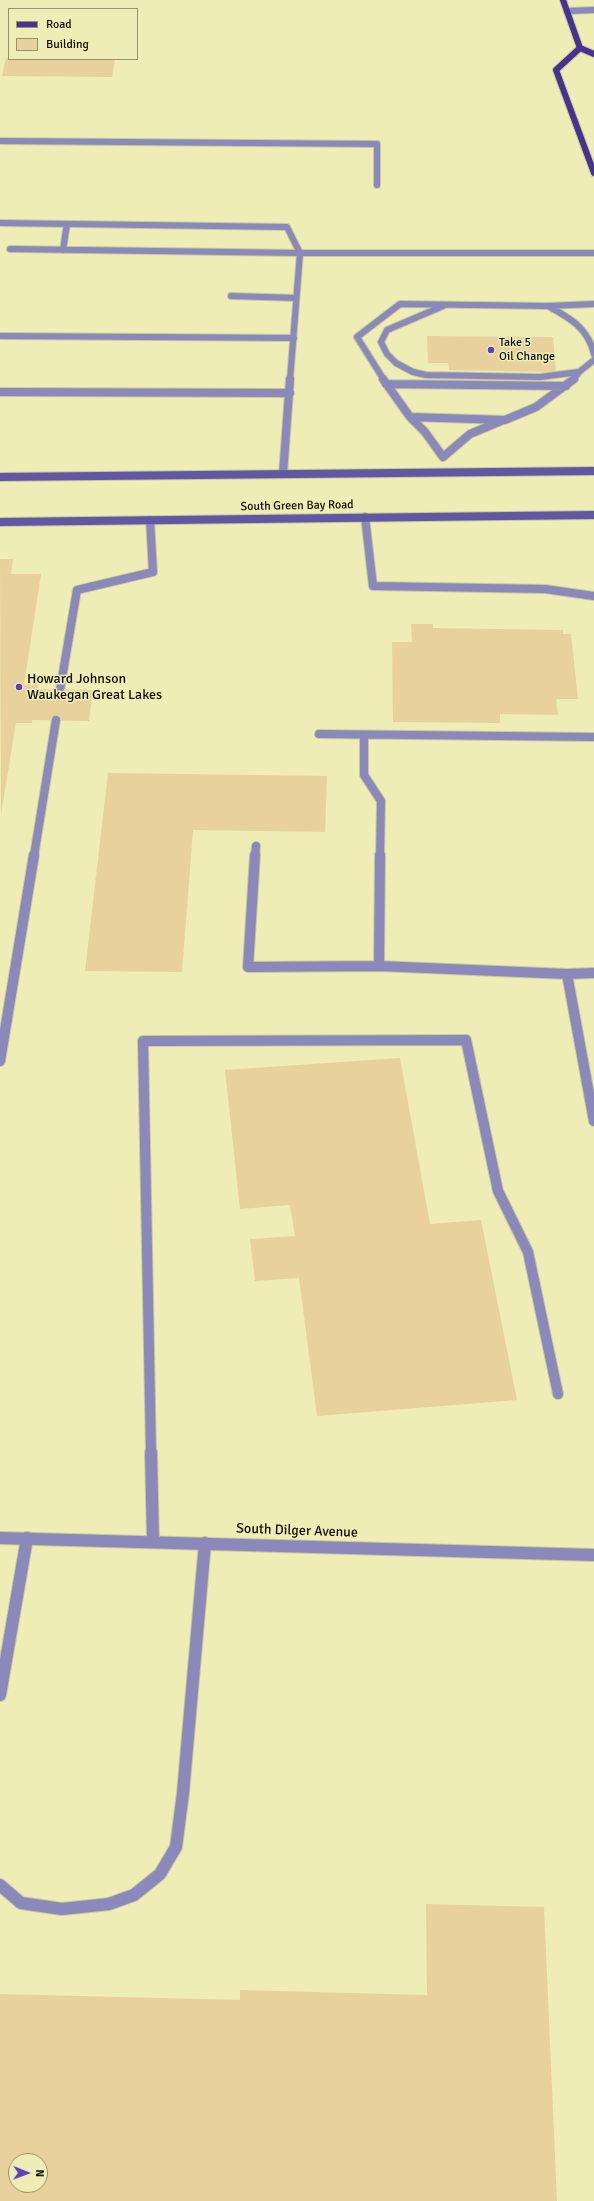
<!DOCTYPE html>
<style>
body{margin:0}
#map{position:relative;width:594px;height:2201px;overflow:hidden;background:#ededb5;font-family:Signika,sans-serif}
canvas{display:block}
.legend{position:absolute;left:8px;top:8px;width:130px;height:52px;box-sizing:border-box;background:#ededb5;border:1px solid #94936d;margin:0;padding:5px 7px;list-style:none;font-size:12px;color:#0e0d00}
.legend li{display:flex;align-items:center;gap:8px;height:20px}
.legend b{width:20px;border:1px solid #94936d}
.north{position:absolute;left:8px;top:2153px;width:40px;height:40px;box-sizing:border-box;background:#ededb5;border:1px solid #94936d;border-radius:50%;rotate:91deg;font-size:11px;font-weight:700;line-height:16px;text-align:center;color:#0e0d00}
.north::after{content:'';display:block;margin:auto;width:14px;height:18px;background:#5b42ba;clip-path:polygon(50% 0,100% 100%,50% 72%,0 100%)}
</style>
<div id="map">
<canvas width="594" height="2201"></canvas>
<ul class="legend">
<li><b style="height:5px;background:#463390"></b>Road</li>
<li><b style="height:11px;background:#e8d19d"></b>Building</li>
</ul>
<div class="north">N</div>
</div>
<script>
const context = document.querySelector('canvas').getContext('2d');
context.lineJoin = 'round';
function paint(path, color) {
  context.fillStyle = color;
  context.fill(path, 'evenodd');
}
function strokePath(path, color, width, dash) {
  context.strokeStyle = color;
  context.lineWidth = width;
  context.lineCap = dash ? 'butt' : 'round';
  context.setLineDash(dash || []);
  context.stroke(path);
}
function drawText(font, color, halo, rows, align = 'center') {
  context.font = font + ' Signika,sans-serif';
  context.lineWidth = 3;
  context.setLineDash([]);
  context.textBaseline = 'middle';
  context.strokeStyle = halo;
  context.fillStyle = color;
  for (const [text, x, y, turn = 0] of rows) {
    context.save();
    context.translate(x, y);
    context.rotate((+turn || 0) * Math.PI / 180);
    context.textAlign = isNaN(turn) ? turn : align;
    if (halo) context.strokeText(text, 0, 0);
    context.fillText(text, 0, 0);
    context.restore();
  }
}
paint(new Path2D(`
 M 6,58 L 9,59 L 115,59 L 112,77 L 2,76 Z
 M 427,336 L 553,337 L 556,372 L 449,370 L 448,363 L 428,363 Z
 M 0,559 L 13,559 L 11,574 L 41,574 L 24,685 L 38,685 L 38,689 L 93,690 L 89,721 L 32,720 L 32,723 L 16,723 L 1,814 Z
 M 411,624 L 433,624 L 433,628 L 563,630 L 563,634 L 571,634 L 578,699 L 556,699 L 558,715 L 500,714 L 500,723 L 393,722 L 392,642 L 412,642 Z
 M 108,773 L 327,776 L 325,832 L 193,830 L 182,972 L 85,971 Z
 M 400,1058 L 430,1224 L 481,1220 L 517,1400 L 317,1416 L 299,1278 L 255,1281 L 250,1239 L 295,1236 L 290,1205 L 240,1209 L 225,1070 Z
 M 426,1904 L 544,1907 L 557,2201 L 0,2201 L 0,1994 L 240,2000 L 240,1990 L 427,1995 ZM 16,2161 L 40,2161 L 40,2185 L 16,2185 Z`), '#e8d19d');
const serviceFar3 = new Path2D(`
 M 567,11 L 594,10
 M 0,141 L 377,144 L 377,185
 M 0,223 L 287,227 L 300,253 L 290,380
 M 10,249 L 300,253 L 594,253
 M 63,250 L 67,224
 M 231,296 L 296,298
 M 443,306 L 387,330 L 381,342 L 387,354 L 396,363 L 413,372 L 426,375 L 540,377 L 579,372
 M 548,306 C 570,318 588,328 594,354
 M 0,336 L 294,338
 M 384,380 L 357,337 L 400,304 L 548,306 L 594,304
 M 573,380 L 579,372 L 594,360`);
const serviceFar2 = new Path2D(`
 M 383,379 L 410,417 L 505,420 L 536,407 L 574,379
 M 386,384 L 566,386
 M 0,392 L 290,393
 M 410,417 L 425,432 L 443,457 L 470,434 L 501,421
 M 283,474 L 290,379
 M 365,517 L 373,586 L 545,589 L 594,596
 M 60,690 L 77,590 L 153,572 L 150,520
 M 319,734 L 594,737
 M 364,735 L 364,775 L 381,801 L 380,856
 M 34,856 L 56,720
 M 255,856 L 256,846`);
const serviceFar1 = new Path2D(`
 M 255,855 L 248,967 L 379,966
 M 380,855 L 379,966 L 567,974 L 594,973
 M 567,974 L 594,1121
 M 0,1061 L 34,855
 M 151,1453 L 143,1041 L 466,1040 L 498,1191 L 528,1252 L 558,1394`);
const service = new Path2D(`
 M 151,1452 L 153,1541
 M 0,1695 L 27,1538
 M 0,1885 L 21,1903 L 62,1909 L 109,1904 L 134,1895 L 160,1874 L 176,1847 L 183,1793 L 205,1543`);
const minor = new Path2D(`
 M 0,1538 L 594,1555`);
const secondary = new Path2D(`
 M 0,477 L 594,471
 M 0,522 L 594,515`);
const primary = new Path2D(`
 M 563,0 L 580,48 L 594,54
 M 580,48 L 556,70 L 594,173`);
strokePath(serviceFar3, '#c9c998', 8);
strokePath(serviceFar2, '#c9c998', 10);
strokePath(serviceFar1, '#c9c998', 12);
strokePath(service, '#c9c998', 14);
strokePath(minor, '#c9c998', 14);
strokePath(secondary, '#c9c998', 10);
strokePath(primary, '#c9c998', 8);
strokePath(serviceFar3, '#8b88bc', 6);
strokePath(serviceFar2, '#8b88bc', 8);
strokePath(serviceFar1, '#8b88bc', 10);
strokePath(service, '#8b88bc', 12);
strokePath(minor, '#8b88bc', 12);
strokePath(secondary, '#6158a3', 8);
strokePath(primary, '#463390', 6);
for (const [x, y, r, color] of [
 [491,350,4,"#5b42ba"],
 [19,687,4,"#5b42ba"]
]) {
  const dot = new Path2D();
  dot.arc(x, y, r, 0, 2 * Math.PI);
  context.fillStyle = color;
  context.fill(dot);
  strokePath(dot, '#ededb5', 1.5);
}
drawText('12px', '#0e0d00', '#ededb5', [
 ["Take 5",499,343],
 ["Oil Change",499,357]
], 'left');
drawText('12px', '#0e0d00', '#ededb5', [
 ["South Green Bay Road",297,506,-1]
]);
drawText('14px', '#0e0d00', '#ededb5', [
 ["Howard Johnson",27,679],
 ["Waukegan Great Lakes",27,695]
], 'left');
drawText('14px', '#0e0d00', '#ededb5', [
 ["South Dilger Avenue",297,1531,2]
]);
</script>
